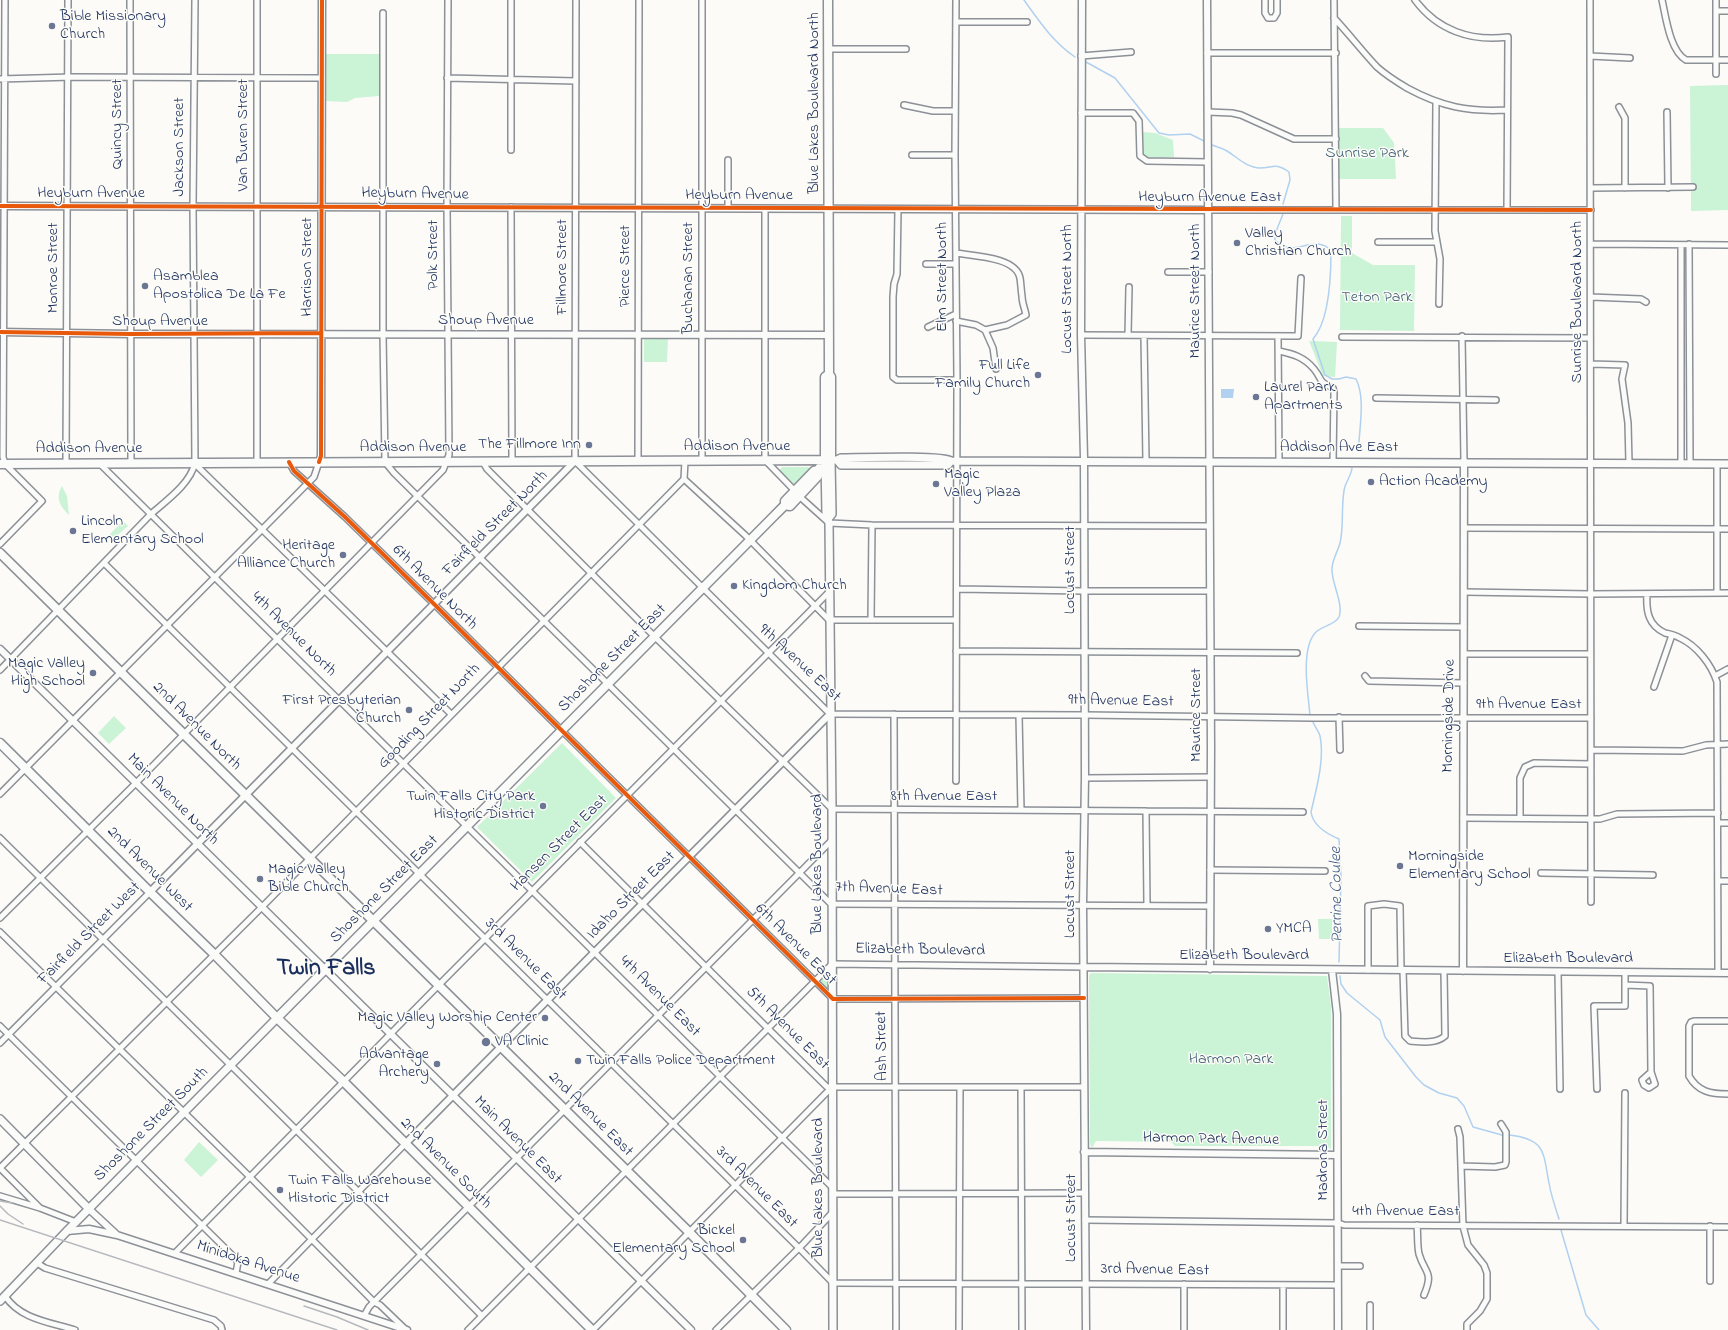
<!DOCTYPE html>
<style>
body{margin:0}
canvas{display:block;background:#fcfbf8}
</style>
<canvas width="1728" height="1330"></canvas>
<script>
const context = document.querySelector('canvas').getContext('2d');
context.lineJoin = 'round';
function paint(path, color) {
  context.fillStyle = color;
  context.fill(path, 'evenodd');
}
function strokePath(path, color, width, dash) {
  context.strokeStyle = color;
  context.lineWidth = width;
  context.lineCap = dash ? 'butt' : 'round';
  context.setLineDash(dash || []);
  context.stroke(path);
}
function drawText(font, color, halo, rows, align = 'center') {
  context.font = font + ' "Indie Flower",sans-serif';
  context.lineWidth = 3;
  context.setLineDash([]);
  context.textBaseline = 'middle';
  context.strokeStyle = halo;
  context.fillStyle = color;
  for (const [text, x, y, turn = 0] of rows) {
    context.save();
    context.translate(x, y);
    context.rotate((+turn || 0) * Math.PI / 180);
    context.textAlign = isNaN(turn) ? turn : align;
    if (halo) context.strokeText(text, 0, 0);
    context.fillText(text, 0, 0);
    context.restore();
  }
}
paint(new Path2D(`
 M 326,54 L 380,54 L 379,96 L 355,98 L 347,102 L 326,101 Z
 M 1728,85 L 1728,210 L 1691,211 L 1690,86 Z
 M 1339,128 L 1383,128 L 1394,143 L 1396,179 L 1339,179 Z
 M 1143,132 L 1155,133 L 1173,140 L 1174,157 L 1144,157 Z
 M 1341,216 L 1352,216 L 1352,253 L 1373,265 L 1415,265 L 1414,331 L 1340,330 Z
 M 644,337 L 668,337 L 667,362 L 644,362 Z
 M 1309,341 L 1337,342 L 1335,377 L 1323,376 Z
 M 782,467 L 809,467 L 810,470 L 797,484 L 794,484 L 781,472 L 780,469 Z
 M 62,486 L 67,496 L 69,515 C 60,506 55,498 62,486 Z
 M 123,521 L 128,526 L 112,540 L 108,536 Z
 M 114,716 L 126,728 L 109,744 L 98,733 Z
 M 562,743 L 616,798 L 532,882 L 477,827 Z
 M 1318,919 L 1332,919 L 1332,939 L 1319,939 Z
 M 832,964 L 833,999 L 814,981 Z
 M 1091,973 L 1327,976 L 1331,1007 L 1331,1149 L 1324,1146 L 1175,1146 L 1171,1142 L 1096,1141 L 1092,1148 L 1090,1144 L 1089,975 Z
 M 199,1142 L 218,1160 L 201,1177 L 184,1160 Z`), '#cbf3d6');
paint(new Path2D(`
 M 1221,389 L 1234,389 L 1233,398 L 1221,398 Z`), '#b0d1ef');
strokePath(new Path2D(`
 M 1024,0 C 1039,21 1053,42 1075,57
 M 1086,62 L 1115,78 L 1159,133 L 1169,135 L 1190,134 L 1204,141
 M 1212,145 C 1217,147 1222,148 1227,151 C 1237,157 1247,168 1260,168 C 1273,168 1275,162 1289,172 L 1290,180 L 1283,204
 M 1283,214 L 1275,234 L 1275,240 C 1280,244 1285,248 1292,248 C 1306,247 1320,238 1331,251 C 1331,275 1329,321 1313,339 L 1325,375 L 1332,379 L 1339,379 L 1346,377 L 1356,379 C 1365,397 1360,423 1359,443
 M 1310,715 C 1308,694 1300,648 1316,632 C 1322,626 1335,625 1339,617 C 1344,604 1331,582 1332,569 C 1332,560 1338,551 1340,543 C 1344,526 1341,508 1344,491 C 1345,482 1351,477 1352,468
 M 1313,722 C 1315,727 1319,732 1320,736 C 1325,759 1316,790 1311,812 C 1313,826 1327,834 1339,839 L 1341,876 L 1339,962
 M 1340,976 L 1341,984 L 1347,993 L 1380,1020 L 1385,1037 L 1416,1077 L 1424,1085 L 1439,1093 L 1457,1098 L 1464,1106 L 1473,1127 L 1502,1135
 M 1509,1135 C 1547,1139 1543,1154 1549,1183 C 1551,1195 1555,1207 1559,1219
 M 1561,1230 L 1586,1315 L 1599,1330`), '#b0d1ef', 1.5);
const minor = new Path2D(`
 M 130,0 L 131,463
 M 257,0 L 257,463
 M 576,0 L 575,461 L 830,714 L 1085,715 L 1313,718 L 1591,718
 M 1265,0 L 1265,13 L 1268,18 L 1274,18 L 1277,13 L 1277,0
 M 1334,0 L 1336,210
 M 1415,0 C 1437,30 1471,42 1508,37 L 1507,210
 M 1590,0 L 1591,902
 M 1662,0 C 1666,18 1670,51 1686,60 L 1728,60
 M 1716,0 L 1716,74
 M 1716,11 L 1728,11
 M 383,13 L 383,334 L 385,462 L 394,473 L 831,904 L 1210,906
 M 1334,18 C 1349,34 1362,51 1377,67 C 1386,75 1397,82 1407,88 C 1442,107 1468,112 1507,110
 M 956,22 L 1027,22
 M 828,49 L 906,49
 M 1207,53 L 1336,53
 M 1081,56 L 1131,52
 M 1590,56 L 1630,58
 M 447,78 L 576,81
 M 0,79 L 72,77 L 322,78
 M 1436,102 L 1435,231 L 1440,259 L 1439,304
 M 904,105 L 933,111 L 955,111
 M 1619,107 L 1625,118 L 1625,188
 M 1208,112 L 1232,113 L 1241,115 L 1294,139 L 1336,139
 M 1667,112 L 1668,188
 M 1081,113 L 1133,113 L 1139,121 L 1140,156 L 1147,161 L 1208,162
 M 511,150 L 511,0
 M 912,155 L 955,155
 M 728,160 L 728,207
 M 1591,188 L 1693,187
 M 511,207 L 512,462
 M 765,209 L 765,460 L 795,491
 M 898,209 L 897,274 L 894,284 L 893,297 L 893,377 L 897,380 L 957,380
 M 1208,210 L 1591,210
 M 1378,242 L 1436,242
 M 1591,244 L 1728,245
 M 1689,244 L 1690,463
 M 926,264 L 956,264
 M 1168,272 L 1209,272
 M 1591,297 L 1641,299 L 1646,302
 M 956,321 L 976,325 L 985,330 L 1007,325 L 1026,315 C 1025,309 1022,303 1022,296 C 1021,290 1021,284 1020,278 C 1016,257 974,256 956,253
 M 928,327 L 956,314
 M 985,330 L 993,348 L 996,369
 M 1081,335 L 1298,336 L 1301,278
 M 1128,335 L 1129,287
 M 1144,336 L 1146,461
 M 1278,336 L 1279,462
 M 1462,336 L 1464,461
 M 1342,337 L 1590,338
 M 1279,351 C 1293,354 1304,357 1314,369 C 1323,380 1317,381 1333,388 L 1334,393 L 1333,462
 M 1591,364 L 1625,365 L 1622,379 L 1628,423 L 1629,463
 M 1376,398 L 1496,400
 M 638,461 L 639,0
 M 685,461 L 684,479 L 745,535 L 829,620 L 956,620
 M 702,461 L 702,0
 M 289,462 L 294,471 L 345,517 L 434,604 L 833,999 L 1084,998
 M 483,462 L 487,469 L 655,637 L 832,809 L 1303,812
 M 66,463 L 68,0
 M 99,463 L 832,1187
 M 1681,463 L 1681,245
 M 195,464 L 451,714
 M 799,496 L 829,523 L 872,525 L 1210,526
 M 1464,528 L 1728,529
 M 0,544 L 42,501 L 5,464 L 3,457 L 5,0
 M 104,563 L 799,1248 L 833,1283 L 1338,1285
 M 957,589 L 1084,591 L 1210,591
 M 1464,592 L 1590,594 L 1728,593
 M 1717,593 L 1717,464
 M 1647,594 C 1646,611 1648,625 1665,633 C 1670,634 1675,635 1680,638 C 1697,646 1711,664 1717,682 L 1718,973
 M 871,620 L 872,525
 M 1359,626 L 1464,627
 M 956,651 L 1297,653
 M 1464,654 L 1590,654
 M 0,670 L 151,514 C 167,500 190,484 195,463 L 193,206 L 195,0
 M 1365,676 L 1369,681 L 1464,683
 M 1715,676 L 1728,669
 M 1654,687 L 1672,635
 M 894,714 C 894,920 897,1125 896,1330
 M 1019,715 L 1021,810
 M 1339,717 L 1340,750
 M 1591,750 L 1683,751 L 1706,745 L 1728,744
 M 1085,778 L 1211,777
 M 956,781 L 957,380 L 955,155 L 956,0
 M 0,794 L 308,483 L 314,477 L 319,462
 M 1146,811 L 1147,905
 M 1463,818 L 1590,819 L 1600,819 L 1617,814 L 1718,813
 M 1520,818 L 1520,778 L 1525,767 L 1534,763 L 1591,764
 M 1719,823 L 1728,823
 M 0,838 C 161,997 323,1154 482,1316
 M 580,842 L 827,1087 L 1084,1087
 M 1210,870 L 1325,871
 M 1541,873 L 1653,875
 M 1719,881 L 1728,881
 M 0,918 L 136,783 L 443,470 L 449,455 L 447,207 L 448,0
 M 0,932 L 250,1177 L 374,1302 L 380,1305 L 404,1328
 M 1368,970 L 1368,906 L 1384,904 L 1400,906 L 1401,970
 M 1403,970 L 1405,1036 L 1410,1041 C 1421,1042 1436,1044 1445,1036 L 1444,971
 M 1558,972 L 1560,1089
 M 1625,985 L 1650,986 L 1651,1072 L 1655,1084 L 1649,1088 L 1644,1085 L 1642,1080 L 1651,1072
 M 1728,1021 L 1694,1021 L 1691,1022 L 1689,1026 L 1689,1076 C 1698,1092 1711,1094 1728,1094
 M 0,1026 L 232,1255 L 238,1262 L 236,1273
 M 0,1043 L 150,892
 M 1021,1087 L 1022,1330
 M 1597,1089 L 1594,1006 L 1625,1006 L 1625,972
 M 1458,1129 L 1460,1137 L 1463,1226 L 1468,1245 L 1484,1265 L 1487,1273 L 1487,1299 L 1480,1311 L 1467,1324 L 1467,1330
 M 1461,1166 L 1495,1167 L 1505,1165 L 1506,1162 L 1506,1132 L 1501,1124
 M 0,1168 L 262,907 L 684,479
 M 0,1168 L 39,1207
 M 832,1194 L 1084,1193
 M 0,1196 L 40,1208 L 76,1222
 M 1085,1220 L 1338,1223 L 1344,1225 L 1728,1227
 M 1417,1225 C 1418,1234 1417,1245 1419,1254 C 1425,1274 1434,1271 1424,1295
 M 1624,1225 L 1625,1093
 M 175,1253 L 415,1009 L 829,592
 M 37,1263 L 45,1268 L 214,1320 L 221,1326 L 222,1330
 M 1338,1266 L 1360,1266
 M 1710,1281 L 1710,1226
 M 268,1284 L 405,1144
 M 1184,1284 L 1184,1330
 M 1283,1286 L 1283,1330
 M 5,1296 C 20,1319 49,1322 75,1330
 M 1370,1305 L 1370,1330
 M 364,1316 L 369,1307 L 832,840
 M 468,1330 L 832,964 L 1084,967
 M 593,1330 L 832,1087
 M 716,1330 L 803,1244 L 833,1212
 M 959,1330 L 960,1087`);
const tertiary = new Path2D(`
 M 1082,0 L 1081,335 L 1084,458 L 1085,778 L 1083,905 L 1086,1330
 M 1207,0 L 1211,747 L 1210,969
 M 0,206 L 1208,210
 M 0,332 L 130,334 L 829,335
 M 319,462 L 321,456 L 322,0
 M 0,649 L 691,1330
 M 150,892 L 575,461
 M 1084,967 L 1728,973
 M 1332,970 L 1337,1014 L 1338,1330
 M 1463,971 L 1464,461
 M 405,1144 L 830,714
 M 1084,1152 L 1337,1155
 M 89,1209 L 117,1235 L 407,1330
 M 67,1231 L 89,1229 L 117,1235`);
const secondary = new Path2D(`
 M 837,460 L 841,465 L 948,465 L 951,461
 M 828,519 L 832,514 L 831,460
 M 0,1119 L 89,1209
 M 0,1301 L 67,1231 L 277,1018
 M 833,1330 L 832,809 L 829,523 L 828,519 L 826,515 L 825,460 L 837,460 L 841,458 C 857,458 943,455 951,461 L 1728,464`);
const primary = new Path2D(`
 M 828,0 L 829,374 L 831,377 L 831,460
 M 825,460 L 825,377 L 829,374
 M 0,464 L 825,460
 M 785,505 L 790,506 L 818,476 L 818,470 L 820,467
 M 0,553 L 689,1232 L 786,1330
 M 0,743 L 150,892 L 214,954 L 277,1018 L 344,1082 L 592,1330
 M 277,1018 L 773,517 L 785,505 L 785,501 L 814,471 L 818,470`);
strokePath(minor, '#8c9097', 8);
strokePath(tertiary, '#8c9097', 9);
strokePath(secondary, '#8c9097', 10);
strokePath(primary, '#8c9097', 11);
strokePath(minor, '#fbfbf9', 5);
strokePath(tertiary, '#fbfbf9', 6);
strokePath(secondary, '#fbfbf9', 7);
strokePath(primary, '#fbfbf9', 8);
strokePath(new Path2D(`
 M 0,1201 L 12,1203
 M 0,1206 L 8,1214 L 23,1224
 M 0,1220 L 337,1330
 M 304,1306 L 337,1317 L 368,1330`), '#b6b9bd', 1.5);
strokePath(new Path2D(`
 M 0,206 L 1591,210
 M 0,332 L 130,334 L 320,333
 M 289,462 L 294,471 L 345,517 L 434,604 L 833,999 L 1084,998
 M 319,462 L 321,456 L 322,0`), '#e8590c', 4);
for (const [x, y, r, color] of [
 [52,26,4,"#6a7694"],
 [1237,243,4,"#6a7694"],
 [145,286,4,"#6a7694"],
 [1038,375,4,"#6a7694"],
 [1256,397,4,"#6a7694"],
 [589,445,4,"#6a7694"],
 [1371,482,4,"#6a7694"],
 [936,484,4,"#6a7694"],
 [73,531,4,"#6a7694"],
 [343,555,4,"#6a7694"],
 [734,586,4,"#6a7694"],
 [93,673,4,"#6a7694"],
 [409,710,4,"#6a7694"],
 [543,806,4,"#6a7694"],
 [1400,866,4,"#6a7694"],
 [260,879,4,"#6a7694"],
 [1268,929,4,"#6a7694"],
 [545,1018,4,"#6a7694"],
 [486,1042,5,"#6a7694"],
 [578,1061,4,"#6a7694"],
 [437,1064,4,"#6a7694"],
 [280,1190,4,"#6a7694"],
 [743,1240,4,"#6a7694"]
]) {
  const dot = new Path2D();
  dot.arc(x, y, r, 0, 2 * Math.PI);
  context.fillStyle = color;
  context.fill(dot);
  strokePath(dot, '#fdfcf7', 1.5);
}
drawText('16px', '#1b2f5e', '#fdfcf7', [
 ["Bible Missionary",60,17],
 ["Church",60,35],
 ["Valley",1245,234],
 ["Christian Church",1245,252],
 ["Asamblea",153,277],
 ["Apostolica De La Fe",153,295],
 ["Full Life",1030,366,"right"],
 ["Family Church",1030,384,"right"],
 ["Laurel Park",1264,388],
 ["Apartments",1264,406],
 ["The Fillmore Inn",581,445,"right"],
 ["Magic",944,475],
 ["Valley Plaza",944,493],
 ["Action Academy",1379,482],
 ["Lincoln",81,522],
 ["Elementary School",81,540],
 ["Heritage",335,546,"right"],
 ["Alliance Church",335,564,"right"],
 ["Kingdom Church",742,586],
 ["Magic Valley",85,664,"right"],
 ["High School",85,682,"right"],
 ["First Presbyterian",401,701,"right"],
 ["Church",401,719,"right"],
 ["Twin Falls City Park",535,797,"right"],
 ["Historic District",535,815,"right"],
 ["Morningside",1408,857],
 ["Elementary School",1408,875],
 ["Magic Valley",268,870],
 ["Bible Church",268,888],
 ["YMCA",1276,929],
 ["Magic Valley Worship Center",537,1018,"right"],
 ["VA Clinic",495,1042],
 ["Advantage",429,1055,"right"],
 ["Archery",429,1073,"right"],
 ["Twin Falls Police Department",586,1061],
 ["Twin Falls Warehouse",288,1181],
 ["Historic District",288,1199],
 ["Bickel",735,1231,"right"],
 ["Elementary School",735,1249,"right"]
], 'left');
drawText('16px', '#1b2f5e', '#fdfcf7', [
 ["Blue Lakes Boulevard North",815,103,-90],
 ["Quincy Street",118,124,-90],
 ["Van Buren Street",244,135,-90],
 ["Jackson Street",180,147,-90],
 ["Heyburn Avenue",91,194],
 ["Heyburn Avenue",415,195,1],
 ["Heyburn Avenue",739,196],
 ["Heyburn Avenue East",1210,198],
 ["Polk Street",434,255,-90],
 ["Pierce Street",626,266,-90],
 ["Harrison Street",308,267,-90],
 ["Fillmore Street",563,267,-90],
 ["Monroe Street",54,268,-90],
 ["Elm Street North",943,277,-90],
 ["Buchanan Street",689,278,-90],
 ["Locust Street North",1068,289,-90],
 ["Maurice Street North",1196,291,-90],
 ["Sunrise Boulevard North",1578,302,-90],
 ["Shoup Avenue",486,321],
 ["Shoup Avenue",160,322],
 ["Addison Avenue",737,447],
 ["Addison Avenue",413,448],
 ["Addison Ave East",1339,448],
 ["Addison Avenue",89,449],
 ["Fairfield Street North",496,524,-45],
 ["Locust Street",1071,570,-90],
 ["6th Avenue North",434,588,45],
 ["4th Avenue North",293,635,45],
 ["Shoshone Street East",613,659,-45],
 ["9th Avenue East",799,664,43],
 ["9th Avenue East",1121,702,1],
 ["9th Avenue East",1529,705],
 ["Maurice Street",1197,715,-90],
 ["Morningside Drive",1450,716,-89],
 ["Gooding Street North",430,717,-46],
 ["2nd Avenue North",196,727,45],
 ["8th Avenue East",944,797],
 ["Main Avenue North",172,800,45],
 ["Hansen Street East",560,844,-45],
 ["Blue Lakes Boulevard",818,864,-90],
 ["2nd Avenue West",149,870,45],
 ["Shoshone Street East",385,890,-45],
 ["7th Avenue East",889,890,2],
 ["Locust Street",1071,894,-90],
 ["Idaho Street East",632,896,-45],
 ["Fairfield Street West",90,934,-45],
 ["6th Avenue East",795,945,45],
 ["Elizabeth Boulevard",920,951,1],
 ["Elizabeth Boulevard",1244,956],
 ["Elizabeth Boulevard",1568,959],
 ["3rd Avenue East",525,960,45],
 ["4th Avenue East",659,997,45],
 ["5th Avenue East",787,1029,45],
 ["Ash Street",883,1046,-91],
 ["2nd Avenue East",590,1115,45],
 ["Shoshone Street South",152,1125,-45],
 ["Harmon Park Avenue",1211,1140,1],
 ["Main Avenue East",517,1141,45],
 ["Madrona Street",1324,1150,-90],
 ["2nd Avenue South",445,1164,45],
 ["3rd Avenue East",756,1188,45],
 ["Blue Lakes Boulevard",819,1188,-90],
 ["4th Avenue East",1406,1212],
 ["Locust Street",1072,1218,-90],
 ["Minidoka Avenue",248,1263,18],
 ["3rd Avenue East",1155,1271,1]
]);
drawText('16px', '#3d5e75', '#fdfcf7', [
 ["Sunrise Park",1367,154],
 ["Teton Park",1377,298],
 ["Harmon Park",1231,1060]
]);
drawText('italic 17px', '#3e5a88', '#fdfcf7', [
 ["Perrine Coulee",1338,895,-91]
]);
drawText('bold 24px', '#1b2f5e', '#fdfcf7', [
 ["Twin Falls",326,970]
]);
</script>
